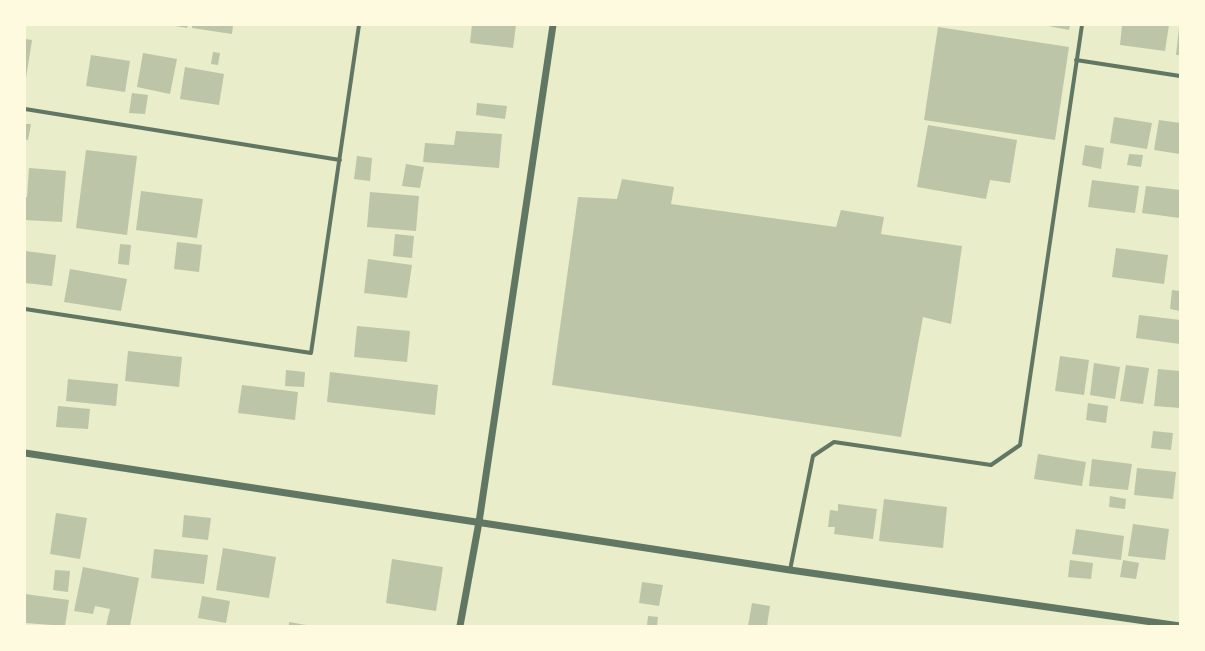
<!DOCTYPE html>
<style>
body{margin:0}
#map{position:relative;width:1205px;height:651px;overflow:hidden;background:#e9edc9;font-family:Arial,sans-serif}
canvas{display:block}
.frame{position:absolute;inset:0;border:26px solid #fefae0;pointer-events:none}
</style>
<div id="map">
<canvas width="1205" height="651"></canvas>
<div class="frame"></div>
</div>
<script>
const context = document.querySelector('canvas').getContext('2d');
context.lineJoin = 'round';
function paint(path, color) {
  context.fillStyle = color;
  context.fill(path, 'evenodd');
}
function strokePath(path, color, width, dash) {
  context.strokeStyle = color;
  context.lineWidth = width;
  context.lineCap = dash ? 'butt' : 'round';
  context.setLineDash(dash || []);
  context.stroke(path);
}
paint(new Path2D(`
 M 169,25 L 188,25 L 187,28 Z
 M 192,25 L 233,25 L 232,34 L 192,28 Z
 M 472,25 L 516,25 L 513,48 L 470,43 Z
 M 1043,25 L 1070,25 L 1069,30 Z
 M 1122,25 L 1169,25 L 1165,51 L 1120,45 Z
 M 938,27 L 1069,47 L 1055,140 L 924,120 Z
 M 1179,28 L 1180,28 L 1180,55 L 1176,55 Z
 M 25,39 L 32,40 L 26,78 L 25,78 Z
 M 213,52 L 220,53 L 218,65 L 211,64 Z
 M 143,53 L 177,59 L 170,94 L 137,87 Z
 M 91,55 L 130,61 L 125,92 L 86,86 Z
 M 185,67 L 224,74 L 219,105 L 180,99 Z
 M 132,93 L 148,95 L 145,114 L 129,113 Z
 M 477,103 L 507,106 L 505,119 L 476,115 Z
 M 1114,117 L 1152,123 L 1147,149 L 1110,143 Z
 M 1159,120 L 1180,123 L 1180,154 L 1154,150 Z
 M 25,124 L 31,124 L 28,140 L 25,139 Z
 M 928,125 L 1017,140 L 1010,183 L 990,180 L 986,199 L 917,187 Z
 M 456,131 L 502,134 L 499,168 L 423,162 L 425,143 L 454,145 Z
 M 1085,145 L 1104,148 L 1101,169 L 1082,165 Z
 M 86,150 L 137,156 L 127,235 L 76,228 Z
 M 1129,154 L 1143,155 L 1141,167 L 1127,165 Z
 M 357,156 L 372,158 L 370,181 L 354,179 Z
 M 406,164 L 424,167 L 420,188 L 402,186 Z
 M 29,168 L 66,171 L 62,222 L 25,220 L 25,197 L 27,197 Z
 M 622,179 L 674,187 L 671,204 L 836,227 L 841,210 L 884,217 L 881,234 L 962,246 L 951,324 L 923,317 L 901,437 L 552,385 L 578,197 L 617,199 Z
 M 1092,180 L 1139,186 L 1135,213 L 1088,207 Z
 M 1146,186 L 1180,190 L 1180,218 L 1142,213 Z
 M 141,191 L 203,199 L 197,238 L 136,230 Z
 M 370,192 L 419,196 L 416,231 L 367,227 Z
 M 395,234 L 414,236 L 412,258 L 393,256 Z
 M 177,242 L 202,245 L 199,272 L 174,269 Z
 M 120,244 L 131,245 L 129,265 L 118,264 Z
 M 1116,248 L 1168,255 L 1164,284 L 1112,277 Z
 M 25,251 L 56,255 L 52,286 L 25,283 Z
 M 368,259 L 412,265 L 407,298 L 364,293 Z
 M 70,269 L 127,279 L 121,311 L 64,302 Z
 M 1172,290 L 1180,291 L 1180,311 L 1170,309 Z
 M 1139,315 L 1180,320 L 1180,344 L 1136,338 Z
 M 357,326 L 410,331 L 407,362 L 354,357 Z
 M 128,351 L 182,357 L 179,387 L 125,381 Z
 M 1060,356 L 1089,360 L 1084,395 L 1055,391 Z
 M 1094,363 L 1120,367 L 1115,399 L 1090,395 Z
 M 1126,365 L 1149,368 L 1143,404 L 1120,401 Z
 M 1158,369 L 1180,371 L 1180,408 L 1154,406 Z
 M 286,370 L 305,372 L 304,387 L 285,386 Z
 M 330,372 L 438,385 L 435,415 L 327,402 Z
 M 68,379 L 118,384 L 116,406 L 66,401 Z
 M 242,385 L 298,392 L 295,420 L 238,413 Z
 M 1088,403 L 1108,406 L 1106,423 L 1086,420 Z
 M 58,406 L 90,409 L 88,429 L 56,427 Z
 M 1153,431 L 1173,433 L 1171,450 L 1151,448 Z
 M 1038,454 L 1086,462 L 1082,486 L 1034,479 Z
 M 1092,459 L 1132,464 L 1128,490 L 1089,486 Z
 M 1137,468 L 1176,472 L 1173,499 L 1134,495 Z
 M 1110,496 L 1126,499 L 1125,509 L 1109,507 Z
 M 884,499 L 947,507 L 943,548 L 879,541 Z
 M 838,504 L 877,509 L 873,539 L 834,534 L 835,527 L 828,527 L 830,510 L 838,511 Z
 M 56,513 L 87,518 L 80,559 L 50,554 Z
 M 184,515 L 211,518 L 208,540 L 182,537 Z
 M 1133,524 L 1169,529 L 1165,560 L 1128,556 Z
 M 1076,529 L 1124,536 L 1121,560 L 1072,554 Z
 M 223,548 L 276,557 L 269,598 L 216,590 Z
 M 154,549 L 208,555 L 204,584 L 151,578 Z
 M 392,559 L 443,567 L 436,611 L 386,603 Z
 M 1070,560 L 1093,563 L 1091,579 L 1068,577 Z
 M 1123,560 L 1139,563 L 1136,579 L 1120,577 Z
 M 83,567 L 139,578 L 130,626 L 106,626 L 110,609 L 95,606 L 93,614 L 74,611 Z
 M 55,570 L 70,571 L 68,592 L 53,590 Z
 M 642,582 L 663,585 L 659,606 L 639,603 Z
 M 25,594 L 69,600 L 65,626 L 25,623 Z
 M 202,596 L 230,601 L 226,623 L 198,618 Z
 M 752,603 L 770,606 L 767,626 L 748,626 Z
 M 648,616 L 658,617 L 657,626 L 647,626 Z
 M 289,622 L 306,625 L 306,626 L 289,626 Z`), '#bcc5a7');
strokePath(new Path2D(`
 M 1076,60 L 1180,76
 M 25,109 L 340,160
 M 25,309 L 311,353 L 359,25
 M 790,570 L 813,456 L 834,442 L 991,465 L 1020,445 L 1082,25`), '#617663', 4);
strokePath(new Path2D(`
 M 25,453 L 790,570 L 1180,626
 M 460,626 L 479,522 L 553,25`), '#617663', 7);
</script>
